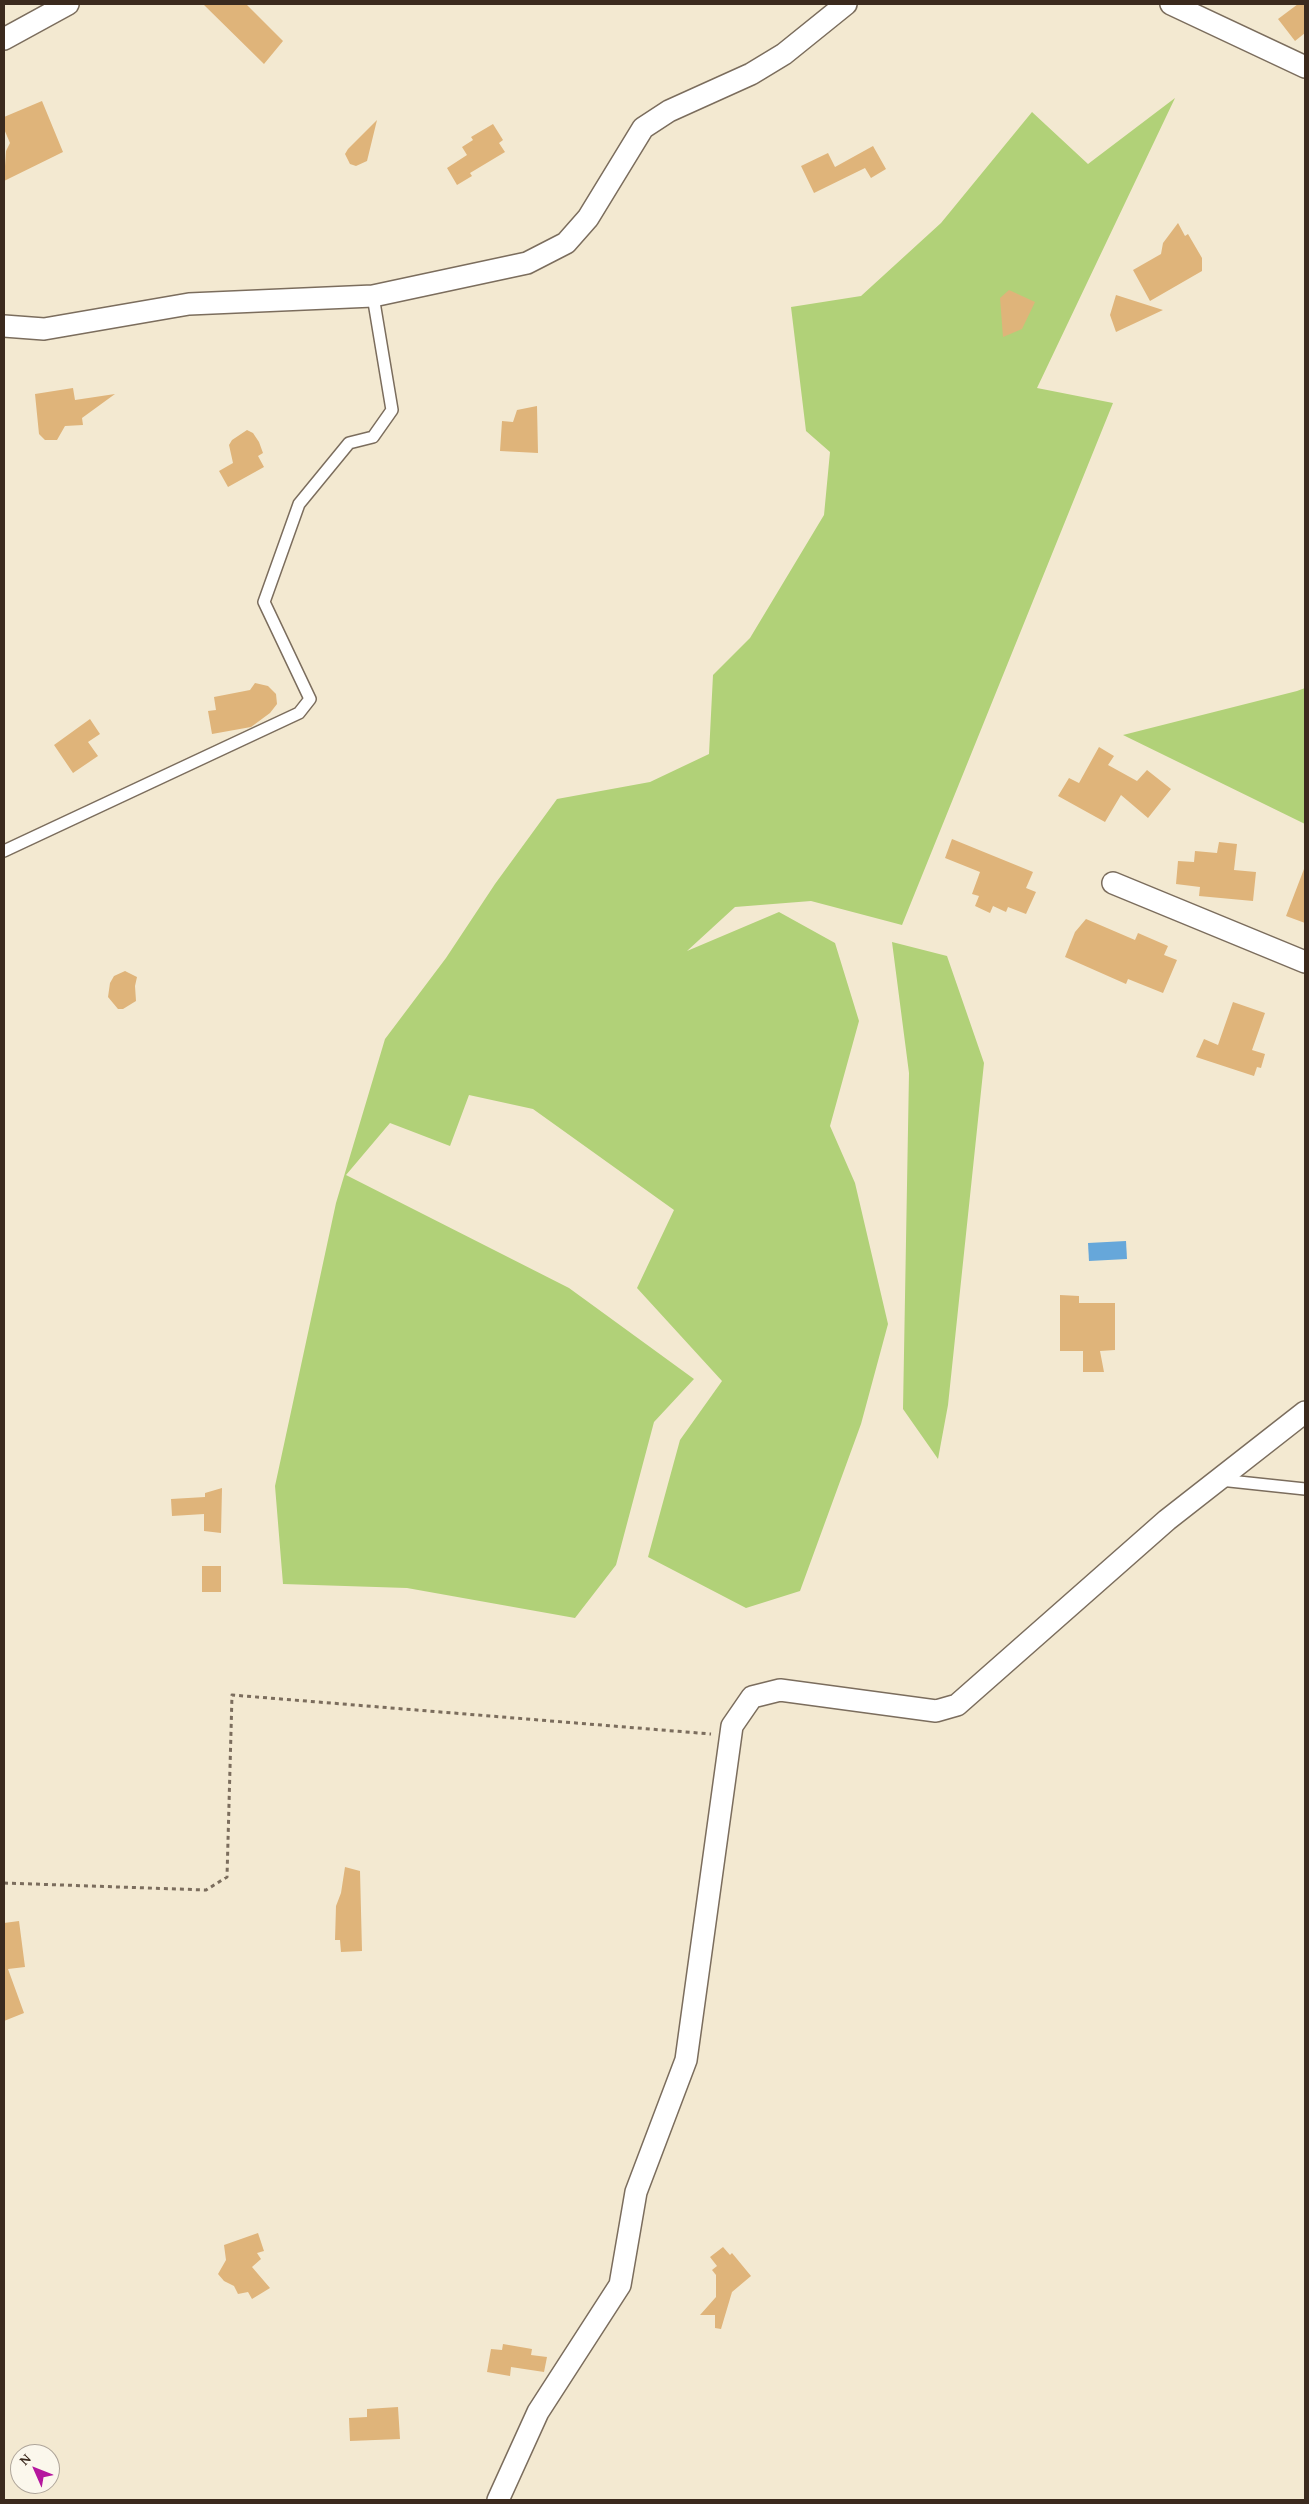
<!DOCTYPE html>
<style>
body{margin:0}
#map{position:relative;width:1309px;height:2504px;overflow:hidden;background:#f3e9d1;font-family:"Gentium Book Plus",serif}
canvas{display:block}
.frame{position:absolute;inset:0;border:5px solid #3b2a1e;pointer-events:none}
.north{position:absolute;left:10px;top:2444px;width:50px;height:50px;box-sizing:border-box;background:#fbf7ec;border:1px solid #aea59a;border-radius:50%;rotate:314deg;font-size:14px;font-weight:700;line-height:20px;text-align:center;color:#3b2a1e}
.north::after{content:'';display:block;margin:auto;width:18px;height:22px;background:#b5179e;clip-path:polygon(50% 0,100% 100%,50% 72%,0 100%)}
</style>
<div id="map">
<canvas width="1309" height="2504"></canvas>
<div class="frame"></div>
<div class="north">N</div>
</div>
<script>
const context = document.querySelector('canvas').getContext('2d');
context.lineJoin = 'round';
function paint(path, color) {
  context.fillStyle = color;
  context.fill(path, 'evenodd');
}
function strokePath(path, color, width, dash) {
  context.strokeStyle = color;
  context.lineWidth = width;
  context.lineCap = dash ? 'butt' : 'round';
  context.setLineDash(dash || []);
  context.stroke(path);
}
paint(new Path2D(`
 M 1175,98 L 1037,388 L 1113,403 L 902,925 L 811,901 L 735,907 L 687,951 L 779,912 L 835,943 L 859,1021 L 830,1126 L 855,1183 L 888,1324 L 861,1424 L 800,1591 L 746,1608 L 648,1557 L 680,1440 L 722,1381 L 637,1288 L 674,1210 L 533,1109 L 469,1095 L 450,1146 L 390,1123 L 346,1175 L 569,1288 L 694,1379 L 654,1422 L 616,1565 L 575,1618 L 407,1588 L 283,1584 L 275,1486 L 336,1203 L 385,1039 L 446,958 L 495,884 L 557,799 L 650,782 L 709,754 L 713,675 L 750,638 L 824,515 L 830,452 L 806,431 L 791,307 L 861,296 L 941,223 L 1032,112 L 1088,164 Z
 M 1305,688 L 1305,824 L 1123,735 L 1297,691 Z
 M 892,942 L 947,956 L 984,1063 L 948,1405 L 938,1459 L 903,1409 L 909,1073 Z`), '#b1d178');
paint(new Path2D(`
 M 1126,1241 L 1127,1259 L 1089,1261 L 1088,1243 Z`), '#66a7da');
paint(new Path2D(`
 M 203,4 L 246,4 L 283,41 L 264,64 Z
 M 1298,4 L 1305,4 L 1305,33 L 1295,41 L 1278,19 Z
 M 42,101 L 63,152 L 4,181 L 6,151 L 10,143 L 4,129 L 4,117 Z
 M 377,120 L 367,161 L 356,166 L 350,164 L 345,154 L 348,149 Z
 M 493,124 L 503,140 L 499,143 L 505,152 L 470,173 L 472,176 L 457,185 L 447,168 L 467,155 L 462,147 L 473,140 L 471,137 Z
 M 873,146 L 886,169 L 871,178 L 865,168 L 814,193 L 801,166 L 828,153 L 835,167 Z
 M 1178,223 L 1185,236 L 1188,234 L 1202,258 L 1202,271 L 1150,301 L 1133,270 L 1161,254 L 1163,243 Z
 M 1009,290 L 1035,302 L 1022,329 L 1003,337 L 1000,298 Z
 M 1116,295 L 1163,310 L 1116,332 L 1110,315 Z
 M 73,388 L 75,400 L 115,394 L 82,418 L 83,425 L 65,426 L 57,440 L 45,440 L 39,434 L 35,394 Z
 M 537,406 L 538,453 L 500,451 L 502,421 L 513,422 L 517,410 Z
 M 247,430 L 253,433 L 259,442 L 263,453 L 258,456 L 264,467 L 228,487 L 219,471 L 233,463 L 229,445 L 232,440 Z
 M 255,683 L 268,686 L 276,694 L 277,704 L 270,713 L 251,727 L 212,734 L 208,711 L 216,710 L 214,697 L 250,690 Z
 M 90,719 L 100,734 L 88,742 L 98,756 L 73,773 L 54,745 Z
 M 1099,747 L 1114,756 L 1108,765 L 1137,781 L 1147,770 L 1171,789 L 1148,818 L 1121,795 L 1105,822 L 1058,796 L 1069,778 L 1079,783 Z
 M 952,839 L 1033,872 L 1026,888 L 1036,892 L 1026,914 L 1008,907 L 1006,912 L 993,906 L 990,913 L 975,906 L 979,896 L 972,894 L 980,872 L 945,858 Z
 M 1219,842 L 1237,844 L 1234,870 L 1256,872 L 1253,901 L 1199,896 L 1200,887 L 1176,884 L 1178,861 L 1194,862 L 1195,851 L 1217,853 Z
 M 1304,869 L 1305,869 L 1305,923 L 1286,916 Z
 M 1086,919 L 1135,940 L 1138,933 L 1168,946 L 1164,955 L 1177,960 L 1163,993 L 1128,979 L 1126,984 L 1065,957 L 1075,932 Z
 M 125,971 L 137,977 L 135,986 L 136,1001 L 123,1009 L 118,1009 L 108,997 L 110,983 L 114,976 Z
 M 1233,1002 L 1265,1013 L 1252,1050 L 1265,1054 L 1261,1068 L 1257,1067 L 1254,1076 L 1196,1057 L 1204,1039 L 1218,1045 Z
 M 1060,1295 L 1079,1296 L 1079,1303 L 1115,1303 L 1115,1350 L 1100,1351 L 1104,1372 L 1083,1372 L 1083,1351 L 1060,1351 Z
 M 222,1488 L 221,1533 L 204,1531 L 204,1514 L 172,1516 L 171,1499 L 205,1497 L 205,1493 Z
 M 202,1566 L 221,1566 L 221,1592 L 202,1592 Z
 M 345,1867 L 360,1871 L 362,1951 L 341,1952 L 340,1940 L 335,1940 L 336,1906 L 341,1893 Z
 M 19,1921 L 25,1967 L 8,1969 L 24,2013 L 4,2021 L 4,1923 Z
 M 258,2233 L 264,2251 L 257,2253 L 261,2259 L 252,2267 L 270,2288 L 252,2299 L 248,2292 L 238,2294 L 234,2286 L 224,2281 L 218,2274 L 226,2260 L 224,2245 Z
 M 723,2247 L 730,2255 L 732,2253 L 751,2276 L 732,2292 L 721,2329 L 715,2328 L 715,2315 L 700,2315 L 716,2297 L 716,2275 L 712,2270 L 717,2266 L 710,2257 Z
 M 503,2344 L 532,2349 L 531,2355 L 547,2357 L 544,2372 L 511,2367 L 510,2376 L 487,2372 L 491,2349 L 502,2350 Z
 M 398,2407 L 400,2439 L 350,2441 L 349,2418 L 367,2417 L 367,2409 Z`), '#dfb47a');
const service = new Path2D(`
 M 4,851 L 299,713 L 310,699 L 264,602 L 299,504 L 349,443 L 373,437 L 392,410 L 373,296
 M 1220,1480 L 1305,1489`);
const minor = new Path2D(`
 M 1171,4 L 1305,67
 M 4,39 L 68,4
 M 4,326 L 44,329 L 189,304 L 373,296 L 527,263 L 566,243 L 588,218 L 643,128 L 669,111 L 751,74 L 784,54 L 846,4
 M 1113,883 L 1305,962
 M 498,2500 L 538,2412 L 620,2285 L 636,2192 L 686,2060 L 732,1726 L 752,1697 L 780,1690 L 936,1711 L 957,1705 L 1167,1520 L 1305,1412`);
strokePath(service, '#7b6d5d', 14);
strokePath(minor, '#7b6d5d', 24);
strokePath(new Path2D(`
 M 4,1883 L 206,1890 L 227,1877 L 232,1695 L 711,1734`), '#7b6d5d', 3, [4, 4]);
strokePath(service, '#fff', 11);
strokePath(minor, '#fff', 21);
</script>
